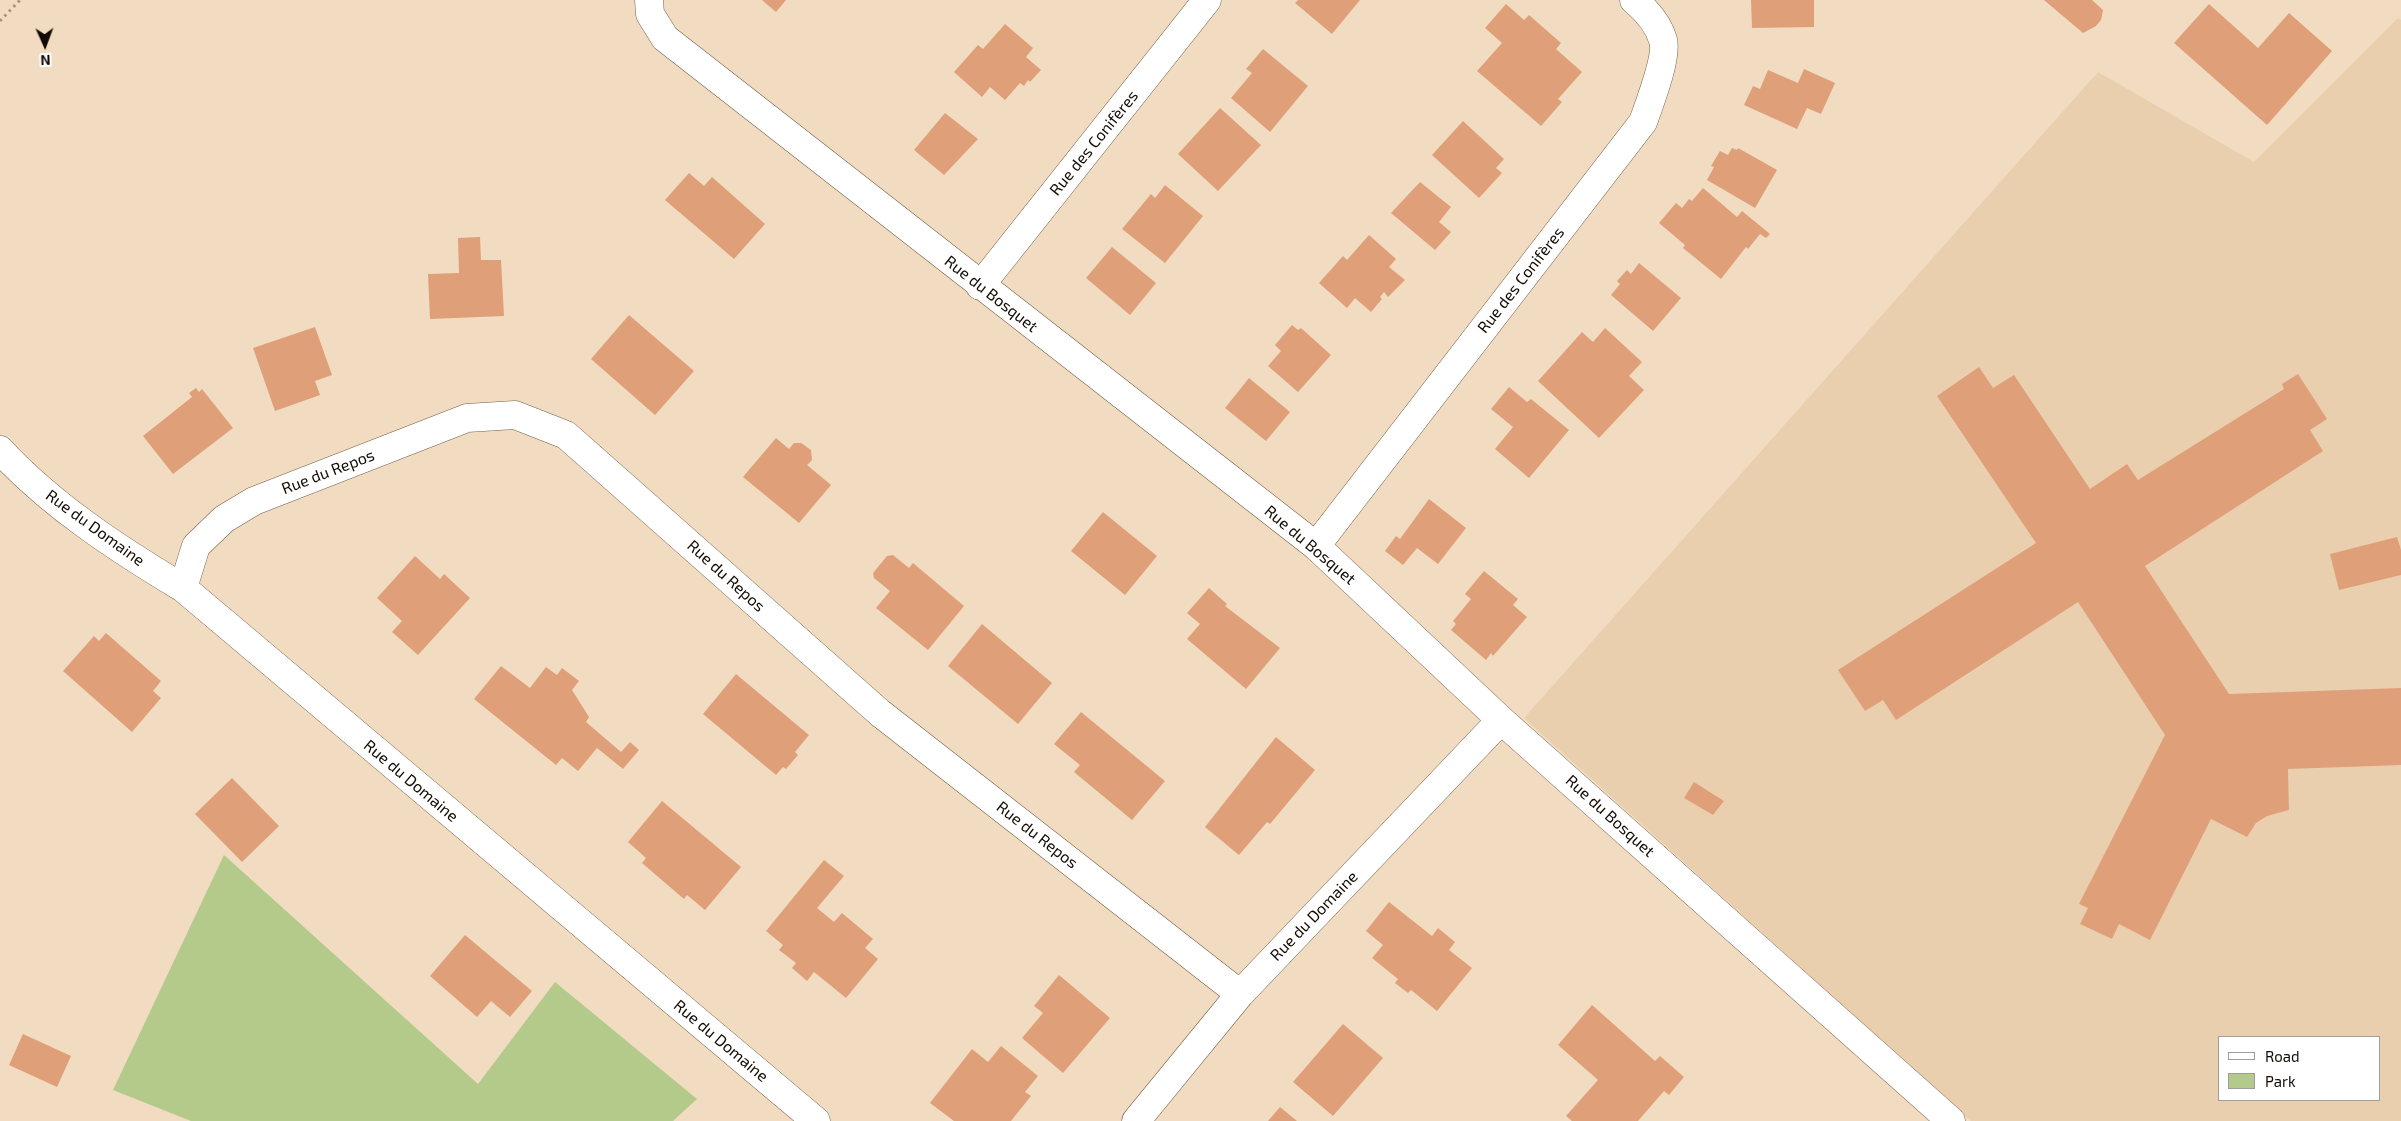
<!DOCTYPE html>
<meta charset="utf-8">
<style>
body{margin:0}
#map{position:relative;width:2401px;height:1121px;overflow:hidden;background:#f1dbc1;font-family:"Exo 2",sans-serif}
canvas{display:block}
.legend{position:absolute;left:2218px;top:1036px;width:162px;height:65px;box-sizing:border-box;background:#fff;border:1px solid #a09d9b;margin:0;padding:6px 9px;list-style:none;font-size:15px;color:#120b04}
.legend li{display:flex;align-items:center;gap:10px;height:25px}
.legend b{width:25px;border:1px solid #a09d9b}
.north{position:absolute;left:20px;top:20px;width:50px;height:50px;-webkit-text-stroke:4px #fff;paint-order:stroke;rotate:178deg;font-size:14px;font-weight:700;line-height:20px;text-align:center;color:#120b04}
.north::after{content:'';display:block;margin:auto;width:18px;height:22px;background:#120b04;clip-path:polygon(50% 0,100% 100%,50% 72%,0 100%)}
</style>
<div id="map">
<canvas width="2401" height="1121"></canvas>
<ul class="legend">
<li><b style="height:6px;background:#fff"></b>Road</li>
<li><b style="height:14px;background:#b3ca8a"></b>Park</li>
</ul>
<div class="north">N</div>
</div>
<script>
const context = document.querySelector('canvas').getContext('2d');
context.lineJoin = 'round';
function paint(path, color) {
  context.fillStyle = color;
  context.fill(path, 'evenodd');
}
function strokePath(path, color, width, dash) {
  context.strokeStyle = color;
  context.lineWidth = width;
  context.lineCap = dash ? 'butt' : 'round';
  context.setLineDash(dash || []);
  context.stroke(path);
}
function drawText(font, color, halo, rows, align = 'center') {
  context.font = font + ' "Exo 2",sans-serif';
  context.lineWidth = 4;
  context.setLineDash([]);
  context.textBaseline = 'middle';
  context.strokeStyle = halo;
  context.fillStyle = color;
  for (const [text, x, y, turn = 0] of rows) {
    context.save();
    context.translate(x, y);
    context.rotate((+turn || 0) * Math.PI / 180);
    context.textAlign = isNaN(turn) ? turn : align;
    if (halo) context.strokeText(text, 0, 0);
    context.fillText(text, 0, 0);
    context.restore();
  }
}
paint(new Path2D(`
 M 2398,18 L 2401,20 L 2401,1121 L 1971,1121 L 1524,718 L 2098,72 L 2254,162 ZM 2220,1037 L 2380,1037 L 2380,1100 L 2220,1100 Z`), '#eacfaf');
paint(new Path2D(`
 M 224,855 L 478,1084 L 555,982 L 697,1099 L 673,1121 L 191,1121 L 113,1090 Z`), '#b3ca8a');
paint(new Path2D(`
 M 762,0 L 786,0 L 776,12 Z
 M 1298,0 L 1360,0 L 1332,34 L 1295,3 Z
 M 1751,0 L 1814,0 L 1814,27 L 1752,28 Z
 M 2044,0 L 2092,0 L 2103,10 L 2101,20 L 2096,26 L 2083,33 Z
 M 1506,4 L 1524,20 L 1529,15 L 1561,43 L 1556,49 L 1582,72 L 1558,99 L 1562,102 L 1541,126 L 1477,71 L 1502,43 L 1485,28 Z
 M 2209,4 L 2258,48 L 2289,13 L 2332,51 L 2267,125 L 2174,43 Z
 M 1005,24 L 1033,48 L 1026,57 L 1041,70 L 1030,82 L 1028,80 L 1024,86 L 1020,83 L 1005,100 L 990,87 L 982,97 L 954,72 L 978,45 L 983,49 Z
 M 1263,49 L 1308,86 L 1270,132 L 1231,98 L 1252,73 L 1246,69 Z
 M 1804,69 L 1835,83 L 1821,114 L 1807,108 L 1797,129 L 1744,105 L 1753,86 L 1760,89 L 1768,70 L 1798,83 Z
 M 1220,108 L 1261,145 L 1218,191 L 1178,154 Z
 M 945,113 L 978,139 L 944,175 L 914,150 Z
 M 1463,121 L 1504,159 L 1496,168 L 1502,173 L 1479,198 L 1432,155 Z
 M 1732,148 L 1737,150 L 1738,148 L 1777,170 L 1755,208 L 1707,180 L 1714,167 L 1711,166 L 1720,151 L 1728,155 Z
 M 689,173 L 704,186 L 712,177 L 765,224 L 734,259 L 665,200 Z
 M 1420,182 L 1451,207 L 1439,222 L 1451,232 L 1435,250 L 1391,213 Z
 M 1165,185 L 1203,216 L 1165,263 L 1122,229 L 1151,194 L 1155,198 Z
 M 1703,188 L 1737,217 L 1742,211 L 1770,234 L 1766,238 L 1760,234 L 1748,249 L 1746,247 L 1721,279 L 1683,248 L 1685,245 L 1659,223 L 1676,203 L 1682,208 L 1689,199 L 1692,201 Z
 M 1369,235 L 1396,259 L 1389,267 L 1405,280 L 1388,297 L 1384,292 L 1380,297 L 1382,299 L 1371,312 L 1355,298 L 1347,308 L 1319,283 L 1343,256 L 1347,260 Z
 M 480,237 L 481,260 L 501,260 L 504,316 L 430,319 L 428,274 L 459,273 L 458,238 Z
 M 1112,247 L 1156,283 L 1130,315 L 1086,278 Z
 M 1639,263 L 1681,298 L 1653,331 L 1611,295 L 1620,284 L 1617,281 L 1627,270 L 1631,274 Z
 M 629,315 L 694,371 L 655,415 L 591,359 Z
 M 1292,325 L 1298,330 L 1301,328 L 1331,355 L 1298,392 L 1268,366 L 1281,351 L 1275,345 Z
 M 315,327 L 332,375 L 315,381 L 320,395 L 275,411 L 253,348 Z
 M 1605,328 L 1642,362 L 1629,376 L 1644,390 L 1599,438 L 1538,381 L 1582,332 L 1593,342 Z
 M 1979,367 L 1993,388 L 2014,375 L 2090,489 L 2127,464 L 2138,480 L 2284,389 L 2282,384 L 2298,374 L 2327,419 L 2310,430 L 2323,451 L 2145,566 L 2229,694 L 2401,688 L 2401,765 L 2288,769 L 2289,810 L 2267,816 L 2256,823 L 2247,837 L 2211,819 L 2150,940 L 2119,924 L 2112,939 L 2080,924 L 2088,908 L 2079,904 L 2165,735 L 2078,602 L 1896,720 L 1883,700 L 1865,711 L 1838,670 L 2036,543 L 1937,396 Z
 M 1249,378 L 1290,412 L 1266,441 L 1225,408 Z
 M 1509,387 L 1527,402 L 1531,399 L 1569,430 L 1529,478 L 1495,449 L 1513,427 L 1491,409 Z
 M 196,388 L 199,392 L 202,389 L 233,428 L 173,474 L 143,436 L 192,397 L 189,393 Z
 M 776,438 L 789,449 L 794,443 L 801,443 L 811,450 L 812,460 L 807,465 L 831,485 L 799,523 L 743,477 Z
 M 1429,499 L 1466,528 L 1438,564 L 1417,548 L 1403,565 L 1385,551 L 1396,536 L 1400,539 Z
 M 1103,512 L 1157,556 L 1125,595 L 1071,551 Z
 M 2397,537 L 2401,550 L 2401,575 L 2339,590 L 2330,554 Z
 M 893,555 L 909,568 L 913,563 L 964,606 L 928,650 L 876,608 L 890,591 L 874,578 L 873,573 L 887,556 Z
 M 415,556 L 440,579 L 444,574 L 470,598 L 418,655 L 392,632 L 402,621 L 377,598 Z
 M 1484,571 L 1518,599 L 1513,605 L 1527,617 L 1493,656 L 1491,653 L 1486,660 L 1451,630 L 1456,624 L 1453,621 L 1471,599 L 1465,594 Z
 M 1209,588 L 1227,604 L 1225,606 L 1280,648 L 1246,689 L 1187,639 L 1200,624 L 1187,613 Z
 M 982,624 L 1052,683 L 1018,724 L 948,666 Z
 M 106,633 L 161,681 L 153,691 L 161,698 L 132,732 L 63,671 L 94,636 L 99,641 Z
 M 501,666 L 530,688 L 546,667 L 557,675 L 562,668 L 579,681 L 572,690 L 589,717 L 586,722 L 621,752 L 630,742 L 639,750 L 623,769 L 597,748 L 578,771 L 562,758 L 556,765 L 474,699 Z
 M 736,674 L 809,735 L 795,752 L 798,755 L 786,769 L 783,767 L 776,775 L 703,714 Z
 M 1081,712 L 1165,781 L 1132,820 L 1074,772 L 1080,765 L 1054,744 Z
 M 1276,737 L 1315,770 L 1270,824 L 1267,822 L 1239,855 L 1205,827 Z
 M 232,778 L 279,826 L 242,862 L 195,814 Z
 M 1694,782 L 1724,801 L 1713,815 L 1684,798 Z
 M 662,801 L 741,867 L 705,910 L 687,895 L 684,899 L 642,863 L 646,858 L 628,842 Z
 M 824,860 L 844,876 L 817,908 L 834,922 L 842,913 L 873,939 L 865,948 L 878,959 L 846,998 L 814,972 L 807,981 L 792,968 L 796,963 L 779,950 L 783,945 L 766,931 Z
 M 1389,902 L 1432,936 L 1438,928 L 1455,942 L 1449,950 L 1472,968 L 1437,1011 L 1411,990 L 1408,993 L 1395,983 L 1398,979 L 1372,958 L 1383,945 L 1366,931 Z
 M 465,935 L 532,991 L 510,1017 L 491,1001 L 477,1017 L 430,976 Z
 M 1059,975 L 1110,1018 L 1063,1073 L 1022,1038 L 1043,1013 L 1034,1006 Z
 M 1592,1005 L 1655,1061 L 1660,1056 L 1684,1077 L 1669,1095 L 1664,1091 L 1638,1121 L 1572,1121 L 1566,1116 L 1598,1080 L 1558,1045 Z
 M 1343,1024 L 1383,1058 L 1333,1116 L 1293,1082 Z
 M 23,1034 L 71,1056 L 57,1087 L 9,1065 Z
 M 1001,1046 L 1038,1076 L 1025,1092 L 1031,1096 L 1011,1121 L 954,1121 L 930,1103 L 972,1049 L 988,1062 Z
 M 1280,1107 L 1297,1121 L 1268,1121 Z`), '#dfa079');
const street = new Path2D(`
 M 649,0 L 650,14 L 665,38 L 1316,546 L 1501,720 L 1951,1121
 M 980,286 L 1207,0
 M 0,450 C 52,506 118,549 183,588 L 816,1121
 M 1316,546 L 1643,122 C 1649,105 1668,56 1663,40 C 1658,23 1647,11 1634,0
 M 183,588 L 196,546 L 224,519 L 254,501 L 467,418 L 515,415 L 566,435 L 880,713 L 1240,994
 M 1136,1121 L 1240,994 L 1501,720`);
strokePath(street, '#746049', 29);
strokePath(new Path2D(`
 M 0,21 L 20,0`), '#a59481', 3, [2.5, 4]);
strokePath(street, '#fff', 28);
drawText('16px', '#120b04', '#fff', [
 ["Rue des Conifères",1094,143,-51],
 ["Rue des Conifères",1521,280,-52],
 ["Rue du Bosquet",991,294,38],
 ["Rue du Repos",328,472,-21],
 ["Rue du Domaine",95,528,36],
 ["Rue du Bosquet",1310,545,40],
 ["Rue du Repos",726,576,42],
 ["Rue du Domaine",411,781,40],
 ["Rue du Bosquet",1610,816,42],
 ["Rue du Repos",1037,835,38],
 ["Rue du Domaine",1314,916,-46],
 ["Rue du Domaine",721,1041,40]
]);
</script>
